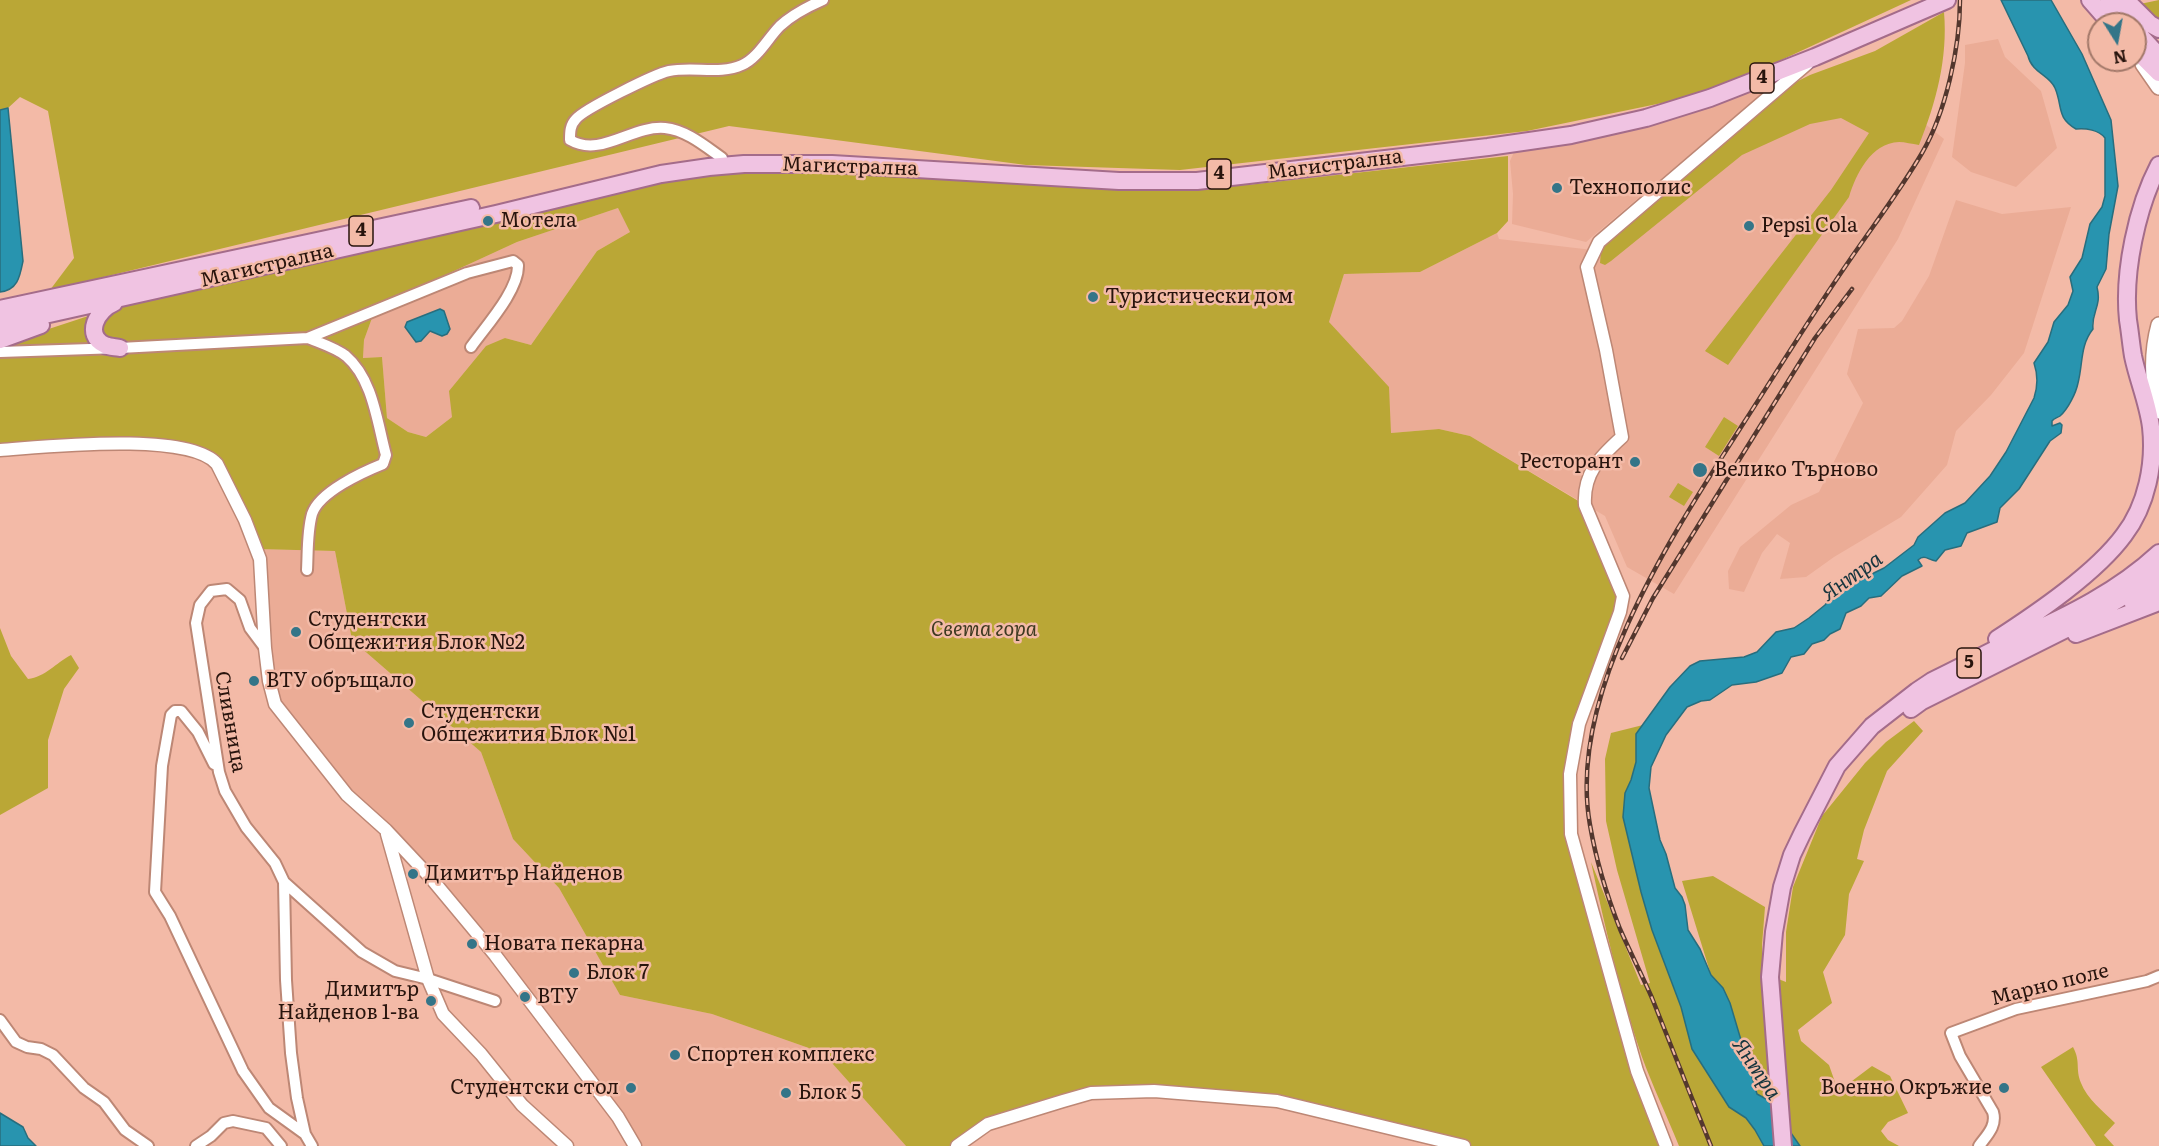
<!DOCTYPE html>
<meta charset="utf-8">
<style>
body{margin:0}
#map{position:relative;width:2159px;height:1146px;overflow:hidden;background:#f3baa7;font-family:Literata,serif}
canvas{display:block}
.north{position:absolute;left:2087px;top:12px;width:60px;height:60px;box-sizing:border-box;background:#f3baa7;border:2px solid #a27869;border-radius:50%;rotate:169deg;font-size:16px;font-weight:700;line-height:24px;text-align:center;color:#28140d}
.north::after{content:'';display:block;margin:auto;width:21px;height:27px;background:#347588;clip-path:polygon(50% 0,100% 100%,50% 72%,0 100%)}
</style>
<div id="map">
<canvas width="2159" height="1146"></canvas>
<div class="north">N</div>
</div>
<script>
const context = document.querySelector('canvas').getContext('2d');
context.lineJoin = 'round';
function paint(path, color) {
  context.fillStyle = color;
  context.fill(path, 'evenodd');
}
function strokePath(path, color, width, dash) {
  context.strokeStyle = color;
  context.lineWidth = width;
  context.lineCap = dash ? 'butt' : 'round';
  context.setLineDash(dash || []);
  context.stroke(path);
}
function drawText(font, color, halo, rows, align = 'center') {
  context.font = font + ' Literata,serif';
  context.lineWidth = 5;
  context.setLineDash([]);
  context.textBaseline = 'middle';
  context.strokeStyle = halo;
  context.fillStyle = color;
  for (const [text, x, y, turn = 0] of rows) {
    context.save();
    context.translate(x, y);
    context.rotate((+turn || 0) * Math.PI / 180);
    context.textAlign = isNaN(turn) ? turn : align;
    if (halo) context.strokeText(text, 0, 0);
    context.fillText(text, 0, 0);
    context.restore();
  }
}
paint(new Path2D(`
 M 1998,39 L 2005,57 L 2041,91 L 2057,148 L 2016,187 L 1971,172 L 1952,157 L 1965,63 L 1965,45 Z
 M 1769,82 L 1768,87 L 1756,99 L 1586,242 L 1512,224 L 1513,194 L 1510,161 L 1514,152 Z
 M 1822,94 L 1899,103 L 1944,139 L 1898,239 L 1674,594 L 1627,567 L 1605,516 L 1470,436 L 1439,429 L 1391,433 L 1329,322 L 1344,274 L 1420,272 L 1497,233 L 1499,239 L 1601,251 L 1744,145 Z
 M 1956,200 L 2002,214 L 2071,207 L 2024,353 L 1991,395 L 1956,431 L 1947,465 L 1901,517 L 1834,557 L 1806,577 L 1780,579 L 1790,543 L 1777,534 L 1762,553 L 1744,592 L 1729,589 L 1728,571 L 1740,547 L 1791,505 L 1819,492 L 1863,403 L 1847,374 L 1858,329 L 1894,328 L 1902,321 L 1929,276 Z
 M 618,208 L 630,232 L 597,251 L 531,345 L 505,338 L 452,417 L 426,437 L 408,432 L 387,418 L 382,357 L 363,358 L 364,340 L 376,307 L 517,242 Z
 M 257,549 L 335,551 L 352,640 L 481,752 L 513,839 L 559,888 L 620,995 L 712,1014 L 823,1053 L 906,1146 L 635,1146 L 495,955 L 347,795 L 275,704 Z`), '#ebac96');
paint(new Path2D(`
 M 0,0 L 1911,0 L 1710,93 L 1527,131 L 1180,170 L 1026,165 L 729,126 L 50,290 L 74,258 L 48,111 L 20,97 L 8,108 L 0,110 Z
 M 2159,0 L 2159,22 L 2140,4 Z
 M 1944,12 C 1948,58 1936,103 1919,145 C 1912,144 1905,142 1899,142 C 1871,143 1856,174 1849,197 L 1728,365 L 1705,351 L 1831,190 L 1869,133 L 1841,118 L 1810,124 L 1742,155 L 1611,261 L 1605,265 L 1600,263 L 1601,251 L 1609,241 L 1780,90 L 1810,75 L 1875,51 Z
 M 1508,156 L 1508,221 L 1497,233 L 1420,272 L 1344,274 L 1329,322 L 1389,387 L 1391,433 L 1439,429 L 1470,436 L 1585,505 L 1623,596 L 1579,724 L 1571,834 L 1637,1071 L 1666,1146 L 1464,1146 L 1277,1101 L 1091,1093 L 988,1124 L 957,1146 L 906,1146 L 823,1053 L 712,1014 L 620,995 L 559,888 L 513,839 L 481,752 L 352,640 L 335,551 L 257,549 L 217,464 L 181,447 L 0,450 L 0,345 L 134,301 L 173,291 L 196,291 L 219,286 L 246,275 L 685,176 L 769,166 L 1171,187 L 1247,185 ZM 618,208 L 630,232 L 597,251 L 531,345 L 505,338 L 486,346 L 449,391 L 452,417 L 426,437 L 408,432 L 387,418 L 382,357 L 363,358 L 364,340 L 376,307 L 517,242 Z
 M 1724,417 L 1738,426 L 1719,456 L 1705,447 Z
 M 1678,483 L 1693,492 L 1684,506 L 1669,497 Z
 M 0,628 L 11,656 L 28,679 C 45,677 56,663 71,655 L 79,668 L 64,689 L 48,740 L 48,788 L 0,815 Z
 M 1914,721 L 1923,731 L 1887,771 L 1864,830 L 1857,859 L 1864,861 L 1849,894 L 1845,935 L 1823,972 L 1832,1003 L 1798,1030 L 1801,1041 L 1829,1065 L 1836,1085 L 1848,1084 L 1872,1066 L 1890,1076 L 1908,1113 L 1888,1122 L 1881,1131 L 1888,1140 L 1899,1146 L 1800,1146 L 1768,1100 L 1757,1094 L 1730,1003 L 1719,983 L 1711,975 L 1682,881 L 1713,876 L 1765,907 L 1762,945 L 1763,973 L 1786,982 L 1786,932 L 1793,887 L 1822,816 L 1865,763 L 1886,742 Z
 M 1643,725 L 1636,734 L 1636,762 L 1631,780 L 1625,793 L 1623,817 L 1641,892 L 1652,930 L 1681,1007 L 1692,1049 L 1729,1107 L 1746,1118 L 1755,1130 L 1764,1146 L 1679,1146 C 1667,1116 1653,1087 1642,1057 C 1620,993 1605,927 1591,862 L 1641,985 L 1650,983 L 1617,870 L 1606,821 L 1605,759 L 1611,733 Z
 M 2073,1047 C 2081,1062 2075,1068 2081,1083 C 2087,1099 2103,1111 2115,1123 L 2104,1135 L 2114,1146 L 2096,1146 L 2041,1067 Z`), '#baa736');
const water = new Path2D(`
 M 2001,0 L 2051,0 L 2082,54 L 2111,120 L 2118,186 L 2109,234 L 2106,269 L 2097,287 C 2102,307 2091,312 2093,329 C 2080,345 2083,364 2078,383 C 2076,393 2068,409 2060,416 C 2057,418 2054,418 2052,421 L 2052,426 L 2060,423 L 2062,425 L 2061,433 L 2050,441 L 2019,489 L 2000,508 L 1997,522 L 1967,533 L 1961,546 L 1945,550 L 1936,561 C 1928,560 1925,554 1918,560 L 1922,566 L 1902,576 L 1881,596 L 1869,598 L 1861,606 L 1846,613 L 1840,629 L 1830,634 L 1824,640 L 1812,644 L 1804,654 L 1791,657 L 1782,673 L 1756,682 L 1732,685 L 1710,700 L 1701,701 L 1687,707 L 1666,735 L 1651,767 L 1649,788 L 1660,840 L 1666,854 L 1675,888 L 1682,897 L 1685,905 L 1688,930 L 1700,949 L 1711,975 L 1723,988 L 1730,1003 L 1757,1094 L 1768,1100 L 1800,1146 L 1764,1146 L 1755,1130 L 1746,1118 L 1729,1107 L 1692,1049 L 1681,1007 L 1652,930 L 1641,892 L 1623,817 L 1625,793 L 1631,780 L 1636,762 L 1636,734 L 1670,687 L 1690,666 L 1700,661 L 1744,657 L 1757,652 L 1776,632 L 1794,628 L 1809,618 L 1825,605 L 1835,592 L 1884,568 L 1914,545 L 1918,537 L 1945,513 L 1965,503 L 1990,476 L 2006,452 L 2034,398 C 2038,386 2038,375 2034,363 L 2048,342 L 2054,322 L 2068,305 L 2073,291 L 2070,277 L 2082,258 L 2090,224 L 2102,207 L 2105,196 L 2105,138 C 2099,130 2086,128 2076,129 C 2056,117 2063,107 2055,88 C 2050,75 2032,73 2028,56 Z
 M 8,108 L 23,261 C 20,276 18,290 0,292 L 0,110 Z
 M 440,309 L 444,311 L 450,329 L 447,334 L 442,336 L 430,331 L 421,341 L 416,342 L 405,327 L 407,322 Z
 M 0,1113 L 23,1127 L 28,1138 L 36,1146 L 0,1146 Z`);
paint(water, '#2894af');
strokePath(water, '#286e7e', 1.5);
const minor = new Path2D(`
 M 722,158 C 705,146 686,130 665,128 C 632,125 601,158 570,140 C 570,132 570,125 576,119 C 584,109 655,74 669,71 C 693,66 720,75 742,65 C 758,58 768,38 780,26 C 793,14 807,7 823,0
 M 0,352 L 120,348 L 308,338 L 467,273 L 513,261 L 518,265 C 519,290 486,326 471,347
 M 307,570 C 308,552 307,532 312,514 C 319,492 363,472 383,464 L 386,455 C 377,422 373,379 346,356 C 336,348 320,343 308,338
 M 265,648 L 250,628 L 240,600 L 227,589 L 211,591 L 200,605 L 196,623 L 219,772 L 225,791 L 246,827 L 275,863 L 284,882 L 286,980 L 291,1053 L 297,1098 L 305,1134 L 312,1146
 M 214,764 L 198,732 L 181,711 L 175,711 L 171,715 L 162,766 L 155,892 L 170,916 L 243,1071 L 269,1108 L 305,1134
 M 284,882 L 362,952 L 395,971 L 428,979 L 495,1001
 M 0,1020 L 16,1042 L 27,1047 L 41,1049 L 53,1055 L 84,1088 L 104,1102 L 125,1130 L 148,1146
 M 196,1146 L 211,1136 L 224,1123 L 233,1121 L 266,1128 L 281,1146
 M 1979,1146 C 1987,1135 1997,1126 1993,1112 L 1960,1056 L 1951,1033 L 2016,1009 L 2147,981 L 2159,976`);
const tertiary = new Path2D(`
 M 0,450 C 45,447 188,431 217,464 L 245,520 L 260,559 L 265,648 L 269,681 L 275,704 L 347,795 L 386,830 L 430,877 L 495,955 L 618,1117 L 635,1146
 M 387,834 L 428,979 L 443,1014 L 481,1054 L 522,1105 L 567,1146
 M 957,1146 L 988,1124 L 1063,1101 L 1091,1093 L 1154,1091 L 1277,1101 L 1464,1146
 M 1666,1146 L 1637,1071 L 1571,834 L 1570,774 L 1579,724 L 1620,612 L 1623,596 L 1585,505 C 1583,473 1600,457 1622,437 L 1606,350 L 1587,267 L 1599,242 L 1807,64`);
const secondary = new Path2D(`
 M 2143,64 L 2159,87
 M 2159,325 C 2151,354 2152,381 2159,411`);
const primary = new Path2D(`
 M 2090,0 L 2111,24
 M 2109,0 L 2130,24
 M 2126,0 L 2150,24 L 2159,29
 M 2135,30 L 2159,56
 M 2135,49 L 2159,73
 M 114,303 C 98,309 83,335 105,345 C 109,347 115,347 120,348
 M 0,309 L 471,208
 M 0,325 L 496,214 L 661,174 L 709,167 L 744,164 L 832,164 L 1119,181 L 1197,181 L 1488,147 L 1571,135 L 1646,118 L 1710,98 L 1815,57 L 1947,0
 M 0,340 L 41,325
 M 2133,604 L 2159,587
 M 2076,634 L 2159,602
 M 1997,639 C 2037,613 2096,573 2124,535 C 2147,505 2155,463 2151,427 C 2148,403 2138,380 2133,356 C 2131,344 2130,332 2128,320 C 2123,272 2137,207 2159,165
 M 1911,709 L 1922,701 L 2080,622 L 2134,590 L 2159,569
 M 1783,1146 L 1770,977 L 1774,932 L 1782,887 L 1792,855 L 1802,834 L 1837,766 L 1872,726 L 1917,691 L 1932,681 C 1961,667 1989,652 2018,638 C 2069,615 2118,591 2159,553`);
strokePath(minor, '#bd8775', 14);
strokePath(tertiary, '#bd8775', 15);
strokePath(secondary, '#bd8775', 18);
strokePath(primary, '#a46c8a', 20);
strokePath(minor, '#fff', 10);
strokePath(tertiary, '#fff', 12);
strokePath(secondary, '#fff', 15);
strokePath(primary, '#f0c3e2', 16);
const rail = new Path2D(`
 M 1622,658 L 1653,598 L 1815,338 L 1852,289
 M 1711,1146 C 1691,1097 1672,1047 1652,998 C 1642,975 1630,952 1620,929 C 1607,896 1596,860 1590,825 C 1566,692 1675,531 1743,424 C 1778,370 1811,316 1847,264 C 1872,227 1900,191 1922,153 C 1946,112 1960,47 1960,0`);
strokePath(rail, '#53372e', 4.5);
strokePath(rail, '#f3baa7', 2, [7]);
for (const [x, y, r, color] of [
 [1557,188,6,"#347588"],
 [488,221,6,"#347588"],
 [1749,226,6,"#347588"],
 [1093,297,6,"#347588"],
 [1635,462,6,"#347588"],
 [1700,470,8,"#347588"],
 [296,632,6,"#347588"],
 [254,681,6,"#347588"],
 [409,723,6,"#347588"],
 [413,874,6,"#347588"],
 [472,944,6,"#347588"],
 [574,973,6,"#347588"],
 [525,997,6,"#347588"],
 [431,1001,6,"#347588"],
 [675,1055,6,"#347588"],
 [631,1088,6,"#347588"],
 [2004,1088,6,"#347588"],
 [786,1093,6,"#347588"]
]) {
  const dot = new Path2D();
  dot.arc(x, y, r, 0, 2 * Math.PI);
  context.fillStyle = color;
  context.fill(dot);
  strokePath(dot, '#f3baa7', 2);
}
for (const [x, y, w] of [
 [1762,78,24],
 [1219,174,24],
 [361,231,24],
 [1969,663,24]
]) {
  const box = new Path2D();
  box.roundRect(x - w / 2, y - 15, w, 30, 4.5);
  context.fillStyle = '#f3baa7';
  context.fill(box);
  strokePath(box, '#28140d', 1.5);
}
drawText('bold 18px', '#28140d', null, [
 ["4",1762,78],
 ["4",1219,174],
 ["4",361,231],
 ["5",1969,663]
]);
drawText('20px', '#28140d', '#f3baa7', [
 ["Магистрална",1335,165,-7],
 ["Магистрална",850,167,2],
 ["Магистрална",267,266,-13],
 ["Сливница",230,722,80],
 ["Марно поле",2050,985,-14]
]);
drawText('20px', '#28140d', '#f3baa7', [
 ["Технополис",1569,188],
 ["Мотела",500,221],
 ["Pepsi Cola",1761,226],
 ["Туристически дом",1105,297],
 ["Ресторант",1623,462,"right"],
 ["Велико Търново",1714,470],
 ["Студентски",308,620],
 ["Общежития Блок №2",308,643],
 ["ВТУ обръщало",266,681],
 ["Студентски",421,712],
 ["Общежития Блок №1",421,735],
 ["Димитър Найденов",425,874],
 ["Новата пекарна",484,944],
 ["Блок 7",586,973],
 ["Димитър",419,990,"right"],
 ["Найденов 1-ва",419,1013,"right"],
 ["ВТУ",537,997],
 ["Спортен комплекс",687,1055],
 ["Студентски стол",619,1088,"right"],
 ["Военно Окръжие",1992,1088,"right"],
 ["Блок 5",798,1093]
], 'left');
drawText('italic 20px', '#3e3a21', '#f3baa7', [
 ["Света гора",984,630]
]);
drawText('italic 21px', '#16353e', '#f3baa7', [
 ["Янтра",1852,577,-35],
 ["Янтра",1756,1069,56]
]);
</script>
